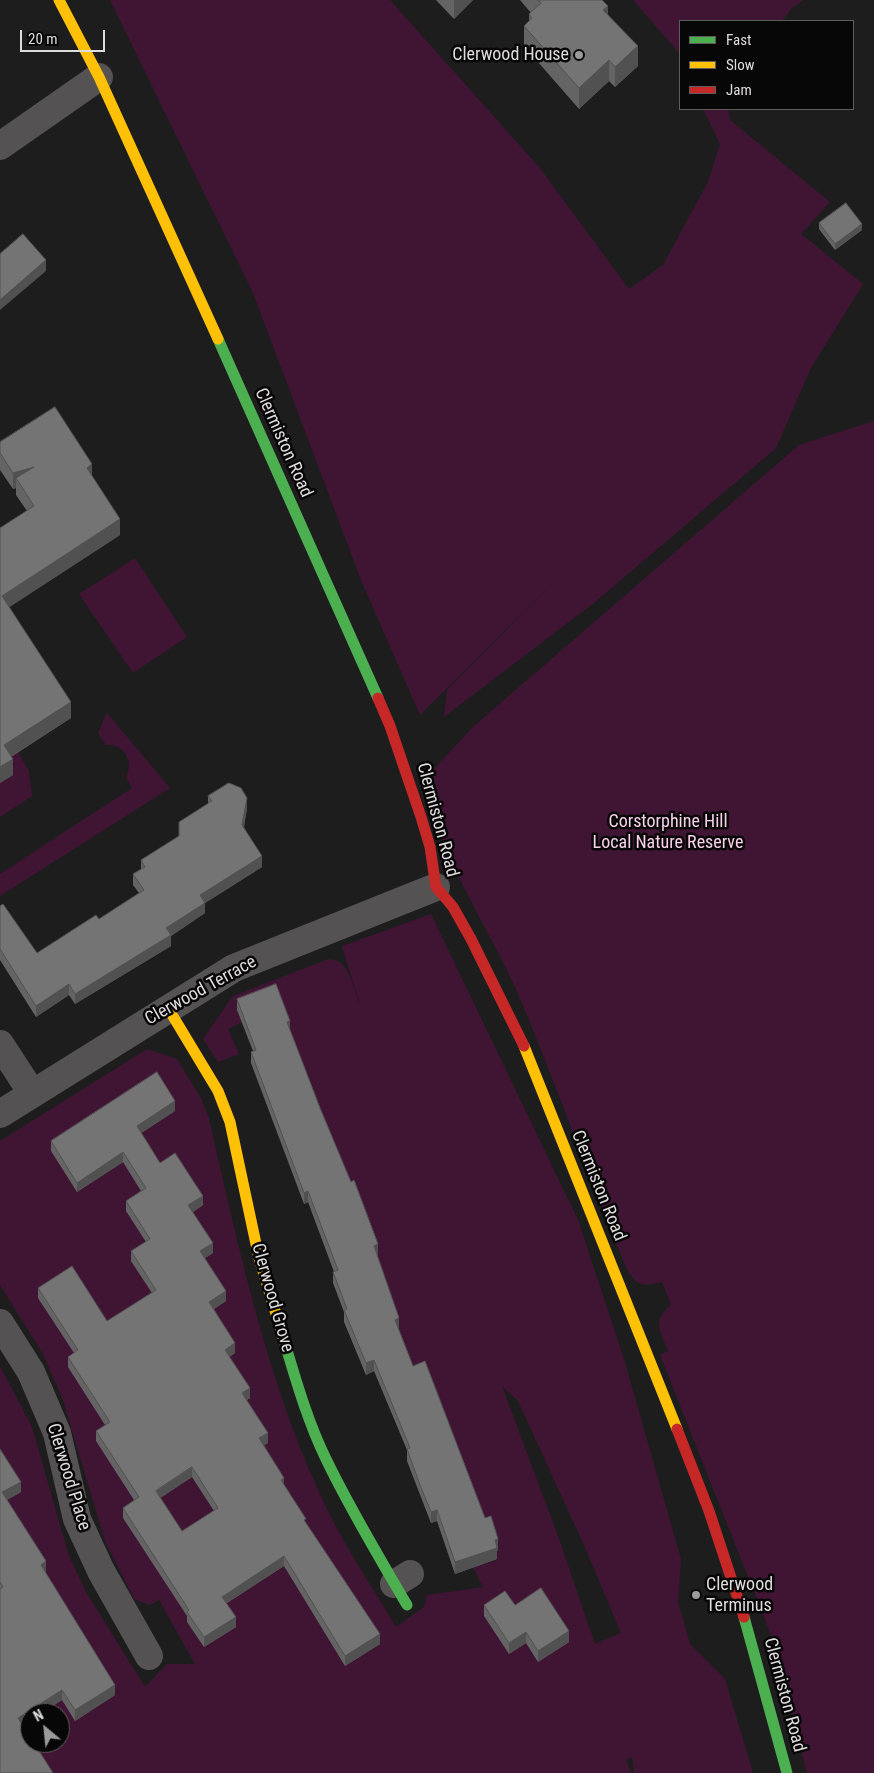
<!DOCTYPE html>
<style>
body{margin:0}
#map{position:relative;width:874px;height:1773px;overflow:hidden;background:#1e1d1e;font-family:"Roboto Condensed",sans-serif}
canvas{display:block}
.legend{position:absolute;left:679px;top:20px;width:175px;height:90px;box-sizing:border-box;background:#080707;border:1px solid #5e5c5d;margin:0;padding:6px 9px;list-style:none;font-size:15px;color:#dfdcde}
.legend li{display:flex;align-items:center;gap:10px;height:25px}
.legend b{width:25px;border:1px solid #5e5c5d}
.north{position:absolute;left:20px;top:1703px;width:50px;height:50px;box-sizing:border-box;background:#080707;border:1px solid #5e5c5d;border-radius:50%;rotate:332deg;font-size:14px;font-weight:700;line-height:20px;text-align:center;color:#dfdcde}
.north::after{content:'';display:block;margin:auto;width:18px;height:22px;background:#9b999b;clip-path:polygon(50% 0,100% 100%,50% 72%,0 100%)}
.scale{position:absolute;left:20px;top:30px;width:85px;height:22px;box-sizing:border-box;border:2px solid #dfdcde;border-top:0;padding-left:6px;font-size:15px;line-height:18px;white-space:nowrap;color:#dfdcde;-webkit-text-stroke:4px #080707;paint-order:stroke}
</style>
<div id="map">
<canvas width="874" height="1773"></canvas>
<ul class="legend">
<li><b style="height:6px;background:#4caf50"></b>Fast</li>
<li><b style="height:6px;background:#ffc107"></b>Slow</li>
<li><b style="height:6px;background:#c62828"></b>Jam</li>
</ul>
<div class="north">N</div>
<div class="scale">20 m</div>
</div>
<script>
const context = document.querySelector('canvas').getContext('2d');
context.lineJoin = 'round';
function paint(path, color) {
  context.fillStyle = color;
  context.fill(path, 'evenodd');
}
function strokePath(path, color, width, dash) {
  context.strokeStyle = color;
  context.lineWidth = width;
  context.lineCap = dash ? 'butt' : 'round';
  context.setLineDash(dash || []);
  context.stroke(path);
}
function drawText(font, color, halo, rows, align = 'center') {
  context.font = font + ' "Roboto Condensed",sans-serif';
  context.lineWidth = 5;
  context.setLineDash([]);
  context.textBaseline = 'middle';
  context.strokeStyle = halo;
  context.fillStyle = color;
  for (const [text, x, y, turn = 0] of rows) {
    context.save();
    context.translate(x, y);
    context.rotate((+turn || 0) * Math.PI / 180);
    context.textAlign = isNaN(turn) ? turn : align;
    if (halo) context.strokeText(text, 0, 0);
    context.fillText(text, 0, 0);
    context.restore();
  }
}
paint(new Path2D(`
 M 110,0 L 390,0 L 539,167 L 629,289 L 663,265 L 708,182 L 720,144 L 703,109 L 728,109 L 730,120 L 830,202 L 801,234 L 863,284 L 811,368 L 776,448 L 595,602 L 444,717 L 447,690 L 567,568 L 420,715 L 361,580 L 253,293 Z
 M 633,0 L 803,0 L 792,8 L 782,21 L 680,21 L 680,54 Z
 M 874,421 L 874,1773 L 807,1773 L 770,1632 L 660,1355 L 668,1351 C 660,1329 651,1322 671,1305 L 662,1282 C 643,1286 640,1288 628,1272 C 589,1178 556,1083 516,989 C 484,916 434,856 431,772 L 474,726 L 799,445 Z
 M 135,558 L 187,637 L 133,673 L 79,594 Z
 M 107,713 L 170,788 L 0,896 L 0,874 L 132,788 L 126,777 C 134,761 125,744 106,745 L 98,733 Z
 M 18,752 L 29,771 L 32,796 L 0,817 L 0,783 L 12,775 L 4,761 Z
 M 431,914 L 578,1220 L 624,1359 L 681,1559 L 678,1602 L 690,1644 L 725,1679 L 753,1773 L 634,1773 L 632,1757 L 626,1760 L 631,1773 L 0,1773 L 0,1366 L 32,1427 L 69,1556 L 86,1592 L 145,1687 L 167,1664 L 195,1664 L 159,1600 L 150,1605 L 134,1599 L 105,1541 L 63,1400 L 43,1354 L 0,1285 L 0,1141 L 147,1049 L 177,1059 L 202,1100 L 209,1119 C 240,1253 268,1389 329,1513 C 348,1552 374,1590 396,1627 L 424,1607 L 427,1595 L 483,1587 L 473,1567 L 497,1560 L 413,1377 L 377,1267 L 378,1256 L 368,1228 L 237,1010 L 242,1022 L 228,1029 L 239,1054 L 218,1062 L 203,1039 L 233,996 L 326,960 C 350,955 353,990 360,1005 L 342,946 ZM 502,1386 L 518,1401 L 584,1545 L 621,1633 L 595,1644 L 559,1539 ZM 30,1713 L 60,1713 L 60,1743 L 30,1743 Z`), '#401534');
strokePath(new Path2D(`
 M 0,146 L 99,77
 M 0,1044 L 32,1093
 M 0,1114 L 234,968 L 436,887
 M 0,1323 L 31,1372 L 57,1433 L 77,1519 L 101,1571 L 149,1656
 M 394,1584 L 410,1574`), '#545253', 28);
strokePath(new Path2D(`
 M 218,339 L 378,698
 M 283,1337 C 295,1377 307,1420 326,1459 C 350,1509 379,1557 407,1605
 M 744,1617 L 787,1773`), '#4caf50', 11);
strokePath(new Path2D(`
 M 59,0 L 99,77 L 218,339
 M 168,1008 L 218,1091 L 230,1122 L 259,1258 L 283,1337
 M 524,1046 L 677,1429`), '#ffc107', 11);
strokePath(new Path2D(`
 M 378,698 L 390,726 L 421,817 L 430,847 L 436,887 L 453,907 L 471,939 L 524,1046
 M 677,1429 L 709,1511 L 744,1617`), '#c62828', 11);
paint(new Path2D(`
 M 436,0 L 473,0 L 454,19 Z
 M 520,0 L 602,0 L 608,14 L 638,66 L 615,87 L 609,81 L 579,109 L 524,46 L 524,26 L 529,21 L 529,14 L 531,13 Z
 M 819,223 L 862,230 L 835,250 L 819,229 Z
 M 0,442 L 92,476 L 120,535 L 9,607 L 71,718 L 11,757 L 13,775 L 0,783 L 0,528 L 27,511 L 16,495 L 16,488 L 13,489 L 0,470 Z
 M 208,796 L 247,808 L 244,827 L 262,867 L 205,903 L 205,913 L 171,936 L 171,946 L 75,1004 L 69,995 L 36,1017 L 0,960 L 0,906 L 37,953 L 99,919 L 139,893 L 133,885 L 133,874 L 141,869 L 141,860 L 179,836 L 208,804 Z
 M 237,999 L 290,1030 L 320,1108 L 378,1256 L 377,1256 L 399,1330 L 413,1366 L 498,1550 L 497,1551 L 497,1559 L 455,1574 L 437,1521 L 431,1523 L 407,1461 L 407,1450 L 374,1371 L 366,1375 L 344,1322 L 344,1312 L 333,1283 L 333,1272 L 334,1272 L 308,1202 L 304,1204 L 251,1063 L 251,1052 L 253,1051 L 237,1010 Z
 M 175,1111 L 141,1133 L 160,1163 L 203,1205 L 193,1212 L 213,1253 L 205,1258 L 226,1301 L 214,1309 L 235,1353 L 229,1357 L 250,1398 L 247,1400 L 268,1443 L 264,1445 L 284,1485 L 306,1523 L 380,1644 L 345,1666 L 284,1566 L 227,1603 L 236,1627 L 204,1647 L 187,1622 L 187,1616 L 123,1518 L 123,1508 L 134,1500 L 96,1441 L 96,1431 L 105,1425 L 68,1367 L 68,1357 L 74,1353 L 38,1298 L 38,1288 L 107,1321 L 152,1293 L 131,1261 L 131,1251 L 146,1242 L 126,1211 L 126,1201 L 141,1191 L 123,1162 L 77,1192 L 51,1151 L 51,1141 ZM 192,1477 L 214,1511 L 182,1531 L 160,1498 Z
 M 0,1449 L 21,1492 L 7,1500 L 46,1572 L 45,1572 L 115,1695 L 75,1721 L 62,1700 L 42,1713 L 30,1713 L 30,1721 L 23,1725 L 0,1773 Z
 M 484,1605 L 515,1605 L 569,1642 L 538,1662 L 526,1643 L 509,1654 L 484,1616 Z`), '#656465');
paint(new Path2D(`
 M 454,0 L 473,0 L 454,19 Z
 M 608,6 L 608,26 L 603,10 Z
 M 638,46 L 638,66 L 615,87 L 615,67 Z
 M 609,60 L 609,81 L 579,109 L 579,88 Z
 M 862,224 L 862,230 L 835,250 L 835,244 Z
 M 46,260 L 46,271 L 0,310 L 0,300 Z
 M 92,464 L 92,481 L 87,468 Z
 M 34,467 L 16,478 L 16,488 L 13,489 L 13,473 Z
 M 120,519 L 120,535 L 2,612 L 2,596 Z
 M 71,702 L 71,718 L 4,761 L 4,745 Z
 M 13,759 L 13,775 L 0,783 L 0,767 Z
 M 247,798 L 247,808 L 242,836 L 242,825 Z
 M 262,856 L 262,867 L 205,903 L 205,913 L 171,936 L 171,946 L 75,1004 L 75,994 L 166,928 L 200,895 Z
 M 69,984 L 69,995 L 36,1017 L 36,1006 Z
 M 290,1021 L 290,1032 L 287,1022 Z
 M 175,1101 L 175,1111 L 137,1136 L 137,1126 Z
 M 123,1152 L 123,1162 L 77,1192 L 77,1183 Z
 M 308,1191 L 308,1202 L 304,1204 L 304,1193 Z
 M 203,1196 L 203,1205 L 188,1215 L 188,1205 Z
 M 213,1243 L 213,1253 L 200,1261 L 200,1251 Z
 M 378,1244 L 378,1256 L 374,1257 L 374,1246 Z
 M 226,1291 L 226,1301 L 209,1312 L 209,1302 Z
 M 399,1318 L 399,1330 L 395,1320 Z
 M 235,1343 L 235,1353 L 225,1360 L 225,1350 Z
 M 374,1360 L 374,1371 L 366,1375 L 366,1363 Z
 M 250,1388 L 250,1398 L 242,1403 L 242,1393 Z
 M 268,1433 L 268,1443 L 259,1448 L 259,1438 Z
 M 192,1467 L 192,1477 L 156,1501 L 156,1491 Z
 M 284,1478 L 284,1488 L 281,1480 Z
 M 21,1482 L 21,1492 L 2,1502 L 2,1492 Z
 M 437,1510 L 437,1521 L 431,1523 L 431,1512 Z
 M 498,1539 L 498,1550 L 497,1551 L 497,1559 L 455,1574 L 455,1562 L 495,1540 Z
 M 284,1556 L 284,1566 L 222,1606 L 222,1597 Z
 M 46,1561 L 46,1572 L 41,1575 L 41,1565 Z
 M 236,1617 L 236,1627 L 204,1647 L 204,1637 Z
 M 569,1631 L 569,1642 L 538,1662 L 538,1651 Z
 M 526,1632 L 526,1643 L 509,1654 L 509,1643 Z
 M 380,1634 L 380,1644 L 345,1666 L 345,1656 Z
 M 115,1685 L 115,1695 L 75,1721 L 75,1710 Z
 M 62,1690 L 62,1700 L 42,1713 L 30,1713 L 30,1721 L 18,1728 L 18,1718 Z`), '#525152');
const building = new Path2D(`
 M 538,0 L 602,0 L 608,6 L 603,10 L 638,46 L 615,67 L 609,60 L 579,88 L 524,26 L 532,18 L 529,14 L 541,3 Z
 M 846,203 L 862,224 L 835,244 L 819,223 Z
 M 23,234 L 46,260 L 0,300 L 0,254 Z
 M 55,407 L 92,464 L 87,468 L 120,519 L 2,596 L 71,702 L 4,745 L 13,759 L 0,767 L 0,528 L 34,506 L 16,478 L 34,467 L 13,473 L 0,453 L 0,442 Z
 M 229,783 L 241,788 L 247,798 L 242,825 L 262,856 L 200,895 L 205,903 L 166,928 L 171,935 L 75,994 L 69,984 L 36,1006 L 0,949 L 0,906 L 3,904 L 37,953 L 96,915 L 99,919 L 144,890 L 133,874 L 145,867 L 141,860 L 179,836 L 179,822 L 212,801 L 208,796 Z
 M 276,984 L 290,1021 L 287,1022 L 320,1108 L 351,1182 L 354,1180 L 378,1244 L 374,1246 L 399,1318 L 395,1320 L 413,1366 L 425,1361 L 485,1518 L 491,1516 L 498,1539 L 495,1540 L 497,1548 L 455,1562 L 437,1510 L 431,1512 L 420,1485 L 407,1449 L 410,1448 L 374,1360 L 366,1363 L 344,1310 L 347,1309 L 333,1272 L 338,1270 L 308,1191 L 304,1193 L 251,1052 L 256,1050 L 237,999 Z
 M 157,1072 L 175,1101 L 137,1126 L 160,1163 L 175,1153 L 203,1196 L 188,1205 L 213,1243 L 200,1251 L 226,1291 L 209,1302 L 235,1343 L 225,1350 L 250,1388 L 242,1393 L 268,1433 L 259,1438 L 284,1478 L 281,1480 L 306,1519 L 304,1520 L 380,1634 L 345,1656 L 284,1556 L 222,1597 L 236,1617 L 204,1637 L 187,1612 L 189,1610 L 123,1508 L 139,1497 L 96,1431 L 110,1422 L 68,1357 L 78,1350 L 38,1288 L 72,1266 L 107,1321 L 156,1290 L 131,1251 L 150,1239 L 126,1201 L 146,1188 L 123,1152 L 77,1183 L 51,1141 ZM 192,1467 L 218,1508 L 182,1531 L 156,1491 Z
 M 0,1449 L 21,1482 L 2,1492 L 46,1561 L 41,1565 L 115,1685 L 75,1710 L 62,1690 L 18,1718 L 30,1737 L 30,1743 L 34,1743 L 53,1773 L 0,1773 L 0,1589 L 3,1587 L 0,1582 Z
 M 541,1588 L 569,1631 L 538,1651 L 526,1632 L 509,1643 L 484,1605 L 505,1591 L 515,1605 Z`);
paint(building, '#757475');
strokePath(building, '#525152', 1);
for (const [x, y, r, color] of [
 [579,55,5,"#9b999b"],
 [696,1595,5,"#9b999b"]
]) {
  const dot = new Path2D();
  dot.arc(x, y, r, 0, 2 * Math.PI);
  context.fillStyle = color;
  context.fill(dot);
  strokePath(dot, '#080707', 2);
}
drawText('18px', '#dfdcde', '#080707', [
 ["Clerwood House",569,55],
 ["Clerwood",706,1585,"left"],
 ["Terminus",706,1606,"left"]
], 'right');
drawText('18px', '#dfdcde', '#080707', [
 ["Clermiston Road",283,443,66],
 ["Clermiston Road",437,820,75],
 ["Clerwood Terrace",201,991,-29],
 ["Clermiston Road",598,1186,68],
 ["Clerwood Grove",272,1298,74],
 ["Clerwood Place",68,1477,73],
 ["Clermiston Road",784,1695,75]
]);
drawText('18px', '#f8d0e9', '#080707', [
 ["Corstorphine Hill",668,822],
 ["Local Nature Reserve",668,843]
]);
</script>
